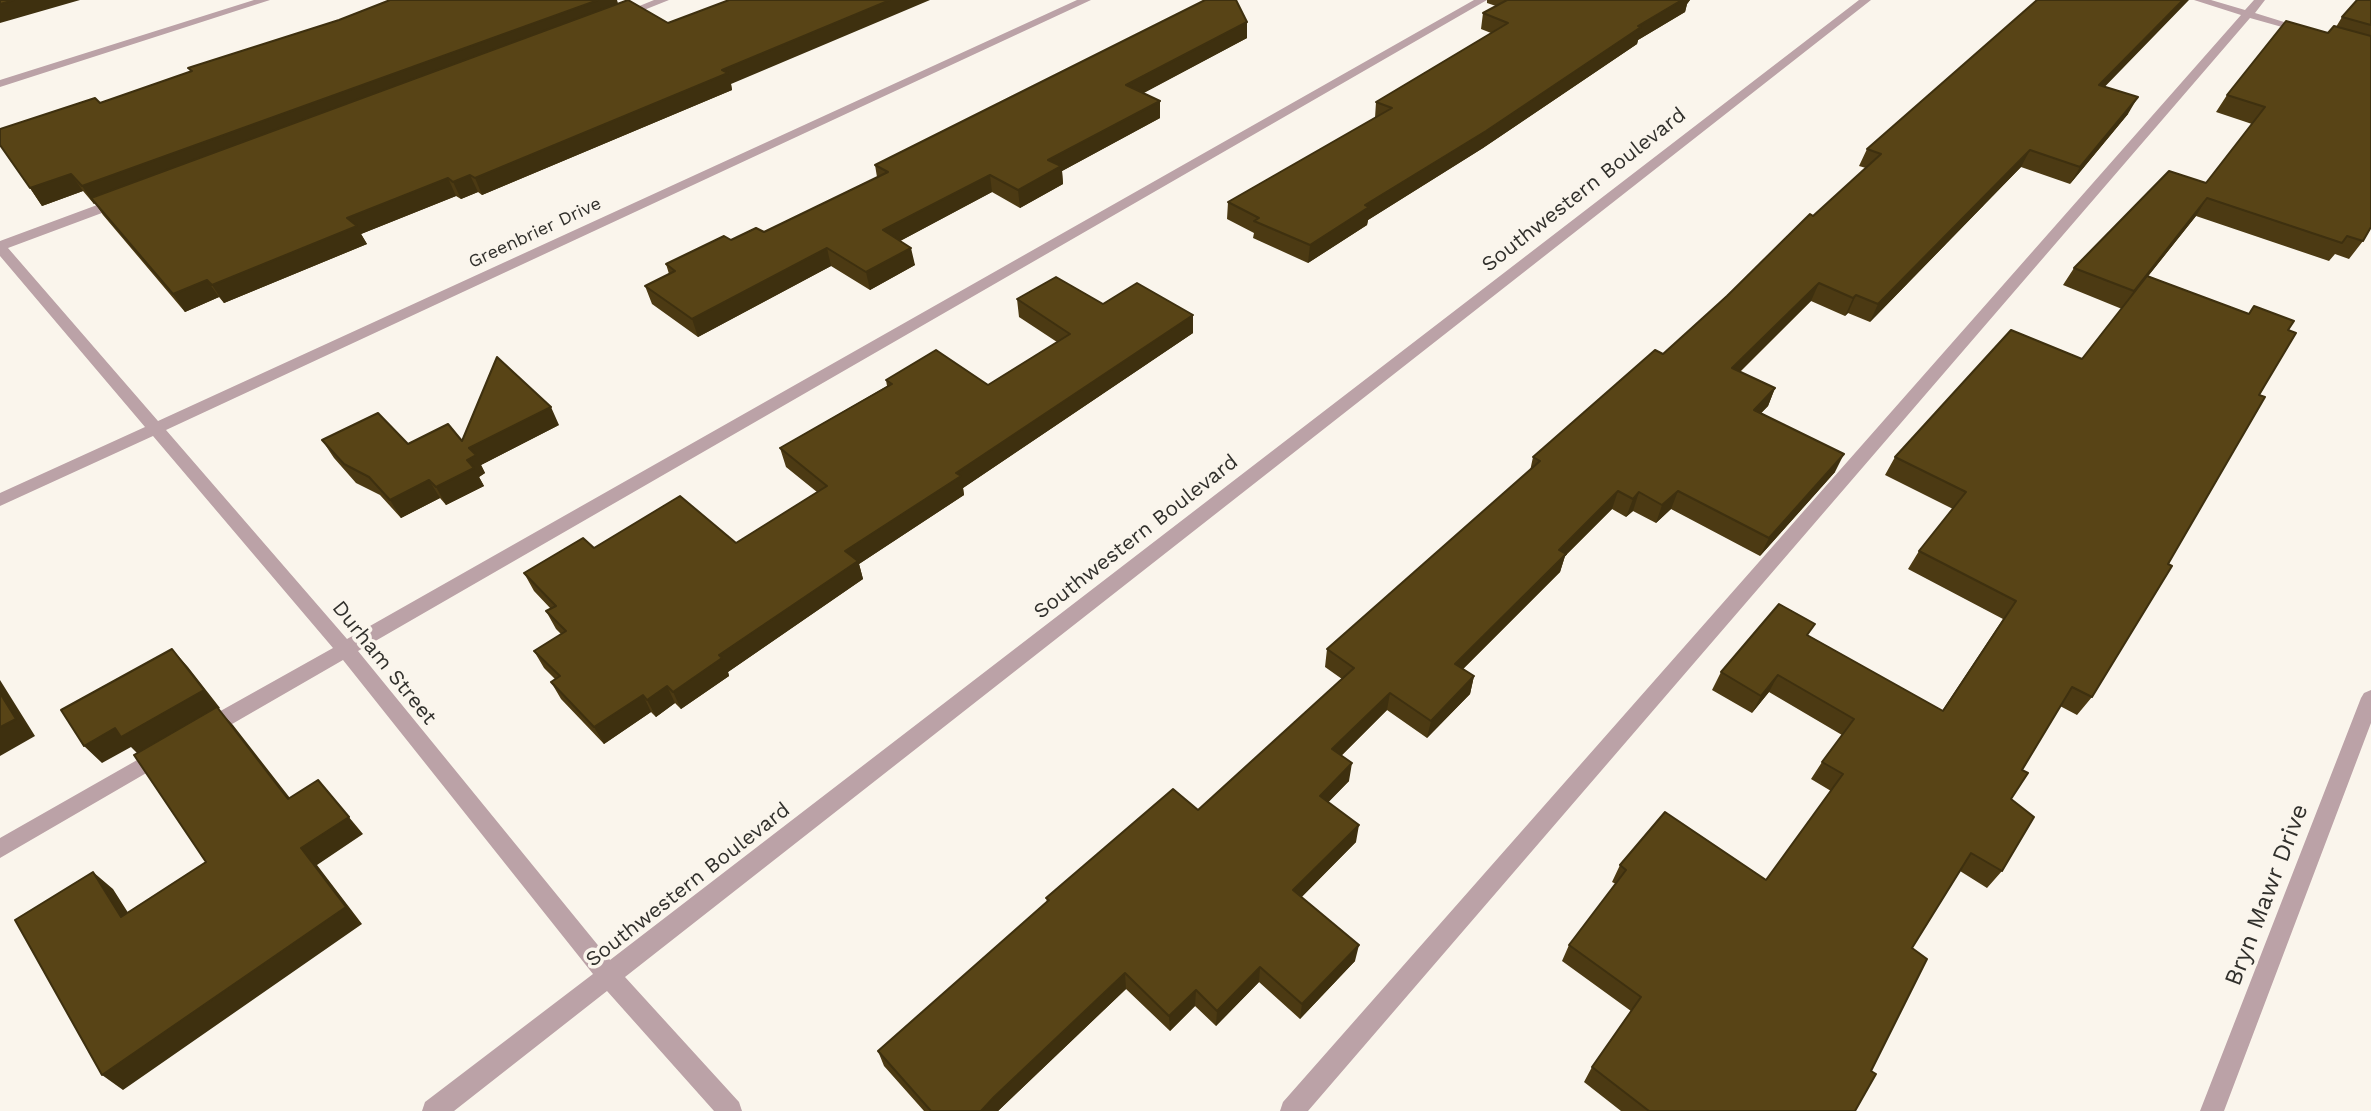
<!DOCTYPE html>
<style>
body{margin:0}
canvas{display:block;background:#faf5ec}
</style>
<canvas width="2371" height="1111"></canvas>
<script>
const context = document.querySelector('canvas').getContext('2d');
context.lineJoin = 'round';
function paint(path, color) {
  context.fillStyle = color;
  context.fill(path, 'evenodd');
}
function strokePath(path, color, width, dash) {
  context.strokeStyle = color;
  context.lineWidth = width;
  context.lineCap = dash ? 'butt' : 'round';
  context.setLineDash(dash || []);
  context.stroke(path);
}
function drawText(font, color, halo, rows, align = 'center') {
  context.font = font + ' "Work Sans",sans-serif';
  context.lineWidth = 7;
  context.setLineDash([]);
  context.textBaseline = 'middle';
  context.strokeStyle = halo;
  context.fillStyle = color;
  for (const [text, x, y, turn = 0] of rows) {
    context.save();
    context.translate(x, y);
    context.rotate((+turn || 0) * Math.PI / 180);
    context.textAlign = isNaN(turn) ? turn : align;
    if (halo) context.strokeText(text, 0, 0);
    context.fillText(text, 0, 0);
    context.restore();
  }
}
paint(new Path2D(`
 M 254,0 L 270,0 L 0,87 L 0,80 Z
 M 654,0 L 669,0 L 624,18 L 615,16 Z
 M 1077,0 L 1091,0 L 166,430 L 347,639 L 1474,0 L 1487,0 L 358,651 L 610,960 L 1859,0 L 1871,0 L 625,977 L 739,1102 L 742,1111 L 714,1111 L 607,991 L 454,1111 L 422,1111 L 425,1102 L 593,974 L 343,660 L 213,735 L 206,737 L 199,735 L 196,729 L 199,723 L 333,648 L 153,436 L 0,506 L 0,493 L 145,427 L 0,256 L 0,241 L 116,198 L 126,198 L 126,204 L 8,248 L 158,421 Z
 M 2194,0 L 2211,0 L 2245,10 L 2254,0 L 2265,0 L 2255,13 L 2313,31 L 2307,34 L 2250,18 L 1308,1111 L 1280,1111 L 1283,1102 L 2241,15 Z
 M 2371,690 L 2371,723 L 2224,1111 L 2200,1111 L 2361,698 L 2364,693 Z
 M 160,747 L 167,749 L 170,755 L 167,761 L 0,858 L 0,838 Z`), '#bba2a7');
paint(new Path2D(`
 M 1487,0 L 1690,0 L 1687,4 L 1685,12 L 1638,40 L 1637,44 L 1483,148 L 1368,220 L 1367,225 L 1308,263 L 1253,238 L 1254,233 L 1227,219 L 1228,202 L 1375,118 L 1376,102 L 1491,33 L 1481,29 L 1483,13 L 1496,6 L 1487,3 Z
 M 2371,0 L 2371,227 L 2363,241 L 2349,259 L 2335,254 L 2329,261 L 2196,216 L 2148,276 L 2249,314 L 2254,306 L 2288,330 L 2259,395 L 2168,564 L 2092,697 L 2077,715 L 2060,706 L 2022,770 L 2011,799 L 2002,871 L 1987,888 L 1960,871 L 1912,948 L 1871,1071 L 1855,1111 L 1621,1111 L 1584,1082 L 1592,1067 L 1631,1011 L 1562,961 L 1569,945 L 1616,884 L 1612,882 L 1620,865 L 1766,880 L 1831,791 L 1811,779 L 1822,762 L 1842,735 L 1769,692 L 1752,713 L 1712,690 L 1721,672 L 1809,636 L 1942,711 L 2003,619 L 1908,569 L 1919,551 L 1953,509 L 1885,475 L 1895,457 L 2082,359 L 2122,309 L 2063,285 L 2074,268 L 2206,183 L 2252,124 L 2216,112 L 2227,95 L 2328,33 L 2336,27 L 2342,17 Z
 M 619,4 L 731,84 L 732,90 L 482,195 L 478,192 L 461,199 L 456,196 L 361,234 L 367,244 L 224,303 L 219,297 L 185,312 L 103,215 L 95,203 L 94,204 L 83,191 L 42,206 L 30,188 L 191,72 L 188,68 Z
 M 1247,22 L 1247,38 L 1143,93 L 1160,118 L 1062,171 L 1063,184 L 1020,208 L 992,192 L 900,241 L 915,265 L 870,290 L 831,266 L 698,337 L 652,304 L 645,286 L 669,274 L 666,264 L 731,240 L 764,232 L 877,177 L 875,165 Z
 M 2104,87 L 2128,114 L 2070,184 L 2021,167 L 1870,322 L 1848,313 L 1845,316 L 1811,301 L 1740,372 L 1775,388 L 1768,406 L 1760,414 L 1835,472 L 1760,556 L 1671,509 L 1656,523 L 1633,511 L 1626,517 L 1612,509 L 1565,556 L 1560,572 L 1463,669 L 1474,676 L 1470,694 L 1427,738 L 1387,710 L 1341,756 L 1349,781 L 1328,802 L 1356,842 L 1301,897 L 1355,961 L 1300,1019 L 1259,982 L 1216,1026 L 1195,1006 L 1170,1031 L 1126,989 L 998,1111 L 924,1111 L 884,1066 L 878,1051 L 1047,902 L 1046,898 L 1198,810 L 1342,679 L 1325,667 L 1327,649 L 1530,471 L 1533,457 L 1663,354 L 1866,168 L 1859,166 L 1867,149 Z
 M 1017,299 L 1103,304 L 1193,315 L 1193,333 L 963,488 L 964,495 L 859,564 L 863,579 L 728,672 L 729,676 L 681,709 L 675,703 L 656,717 L 651,712 L 604,744 L 561,699 L 551,682 L 555,679 L 544,668 L 534,651 L 561,634 L 556,629 L 546,611 L 551,609 L 534,591 L 524,573 L 594,548 L 736,543 L 817,492 L 786,467 L 780,448 L 887,386 L 886,380 L 988,385 L 1057,342 L 1019,317 Z
 M 559,425 L 481,465 L 485,473 L 479,477 L 484,486 L 446,505 L 440,498 L 401,518 L 380,495 L 356,483 L 334,458 L 322,440 L 408,444 L 462,441 Z`), '#4c3a13');
paint(new Path2D(`
 M 14,0 L 80,0 L 0,23 L 0,4 Z
 M 598,0 L 617,0 L 620,10 L 91,198 L 95,203 L 94,204 L 82,186 Z
 M 890,0 L 930,0 L 731,84 L 732,90 L 482,195 L 475,178 L 722,70 Z
 M 1682,0 L 1690,0 L 1687,4 L 1685,12 L 1638,40 L 1637,44 L 1483,148 L 1368,220 L 1367,225 L 1308,263 L 1310,245 L 1365,205 L 1638,26 Z
 M 2183,0 L 2189,0 L 2090,102 L 2099,85 Z
 M 1247,22 L 1247,38 L 1127,102 L 1126,85 Z
 M 2138,97 L 2128,114 L 2070,184 L 2080,167 Z
 M 1160,101 L 1160,118 L 1062,171 L 1063,184 L 1020,208 L 1018,190 L 1048,160 Z
 M 2030,150 L 2021,167 L 1870,322 L 1878,304 Z
 M 71,174 L 83,191 L 42,206 L 30,188 Z
 M 470,175 L 478,192 L 461,199 L 453,182 Z
 M 990,175 L 992,192 L 887,248 L 883,230 Z
 M 448,178 L 456,196 L 361,234 L 367,244 L 224,303 L 212,285 L 347,218 Z
 M 2207,198 L 2196,216 L 2122,309 L 2134,291 Z
 M 827,248 L 831,266 L 698,337 L 692,319 Z
 M 911,248 L 915,265 L 870,290 L 866,272 Z
 M 207,280 L 219,297 L 185,312 L 173,294 Z
 M 1819,283 L 1811,301 L 1725,386 L 1732,368 Z
 M 1856,295 L 1848,313 L 1845,316 L 1853,298 Z
 M 1193,315 L 1193,333 L 963,488 L 964,495 L 859,564 L 863,579 L 728,672 L 729,676 L 681,709 L 673,692 L 845,551 L 956,473 Z
 M 1775,388 L 1768,406 L 1746,429 L 1754,410 Z
 M 551,407 L 559,425 L 481,465 L 485,473 L 479,477 L 484,486 L 446,505 L 436,487 L 467,460 L 469,448 Z
 M 1844,454 L 1835,472 L 1760,556 L 1769,538 Z
 M 429,480 L 440,498 L 401,518 L 390,500 Z
 M 1618,491 L 1612,509 L 1565,556 L 1560,572 L 1451,681 L 1455,664 L 1559,550 Z
 M 1678,491 L 1671,509 L 1656,523 L 1662,505 Z
 M 1639,492 L 1633,511 L 1626,517 L 1633,499 Z
 M 172,649 L 188,667 L 220,708 L 218,709 L 233,725 L 304,816 L 139,755 L 131,747 L 102,763 L 84,746 Z
 M 1778,675 L 1769,692 L 1752,713 L 1761,696 Z
 M 1474,676 L 1470,694 L 1427,738 L 1431,721 Z
 M 0,680 L 35,736 L 0,756 Z
 M 667,686 L 675,703 L 656,717 L 647,700 Z
 M 1390,693 L 1387,710 L 1330,767 L 1332,749 Z
 M 643,695 L 651,712 L 604,744 L 594,727 Z
 M 1352,763 L 1349,781 L 1318,813 L 1320,796 Z
 M 318,780 L 363,834 L 317,865 L 362,924 L 123,1090 L 102,1075 L 301,848 Z
 M 1359,825 L 1356,842 L 1292,907 L 1293,890 Z
 M 93,872 L 113,889 L 141,933 L 121,917 Z
 M 1359,945 L 1355,961 L 1300,1019 L 1302,1004 Z
 M 1260,967 L 1259,982 L 1216,1026 L 1217,1011 Z
 M 1125,973 L 1126,989 L 998,1111 L 981,1111 L 994,1097 Z
 M 1196,990 L 1195,1006 L 1170,1031 L 1169,1016 Z`), '#3e300f');
const building = new Path2D(`
 M 0,0 L 14,0 L 0,4 Z
 M 390,0 L 598,0 L 82,186 L 71,174 L 30,188 L 0,145 L 0,129 L 95,98 L 100,103 L 192,71 L 188,68 L 339,20 Z
 M 628,0 L 668,23 L 729,0 L 890,0 L 722,70 L 728,73 L 475,178 L 470,175 L 453,182 L 448,178 L 347,218 L 357,226 L 212,285 L 207,280 L 173,294 L 91,198 Z
 M 1205,0 L 1236,0 L 1247,22 L 1126,85 L 1160,101 L 1048,160 L 1061,166 L 1018,190 L 990,175 L 883,230 L 911,248 L 866,272 L 827,248 L 692,319 L 645,286 L 675,271 L 666,264 L 724,236 L 731,240 L 756,228 L 764,232 L 888,172 L 875,165 Z
 M 1507,0 L 1682,0 L 1638,26 L 1641,27 L 1486,131 L 1365,205 L 1369,207 L 1310,245 L 1254,221 L 1259,218 L 1228,202 L 1392,108 L 1376,102 L 1508,23 L 1483,13 Z
 M 2037,0 L 2183,0 L 2099,85 L 2138,97 L 2080,167 L 2030,150 L 1878,304 L 1856,295 L 1853,298 L 1819,283 L 1732,368 L 1775,388 L 1754,410 L 1844,454 L 1769,538 L 1678,491 L 1662,505 L 1639,492 L 1633,499 L 1618,491 L 1559,550 L 1566,554 L 1455,664 L 1474,676 L 1431,721 L 1390,693 L 1332,749 L 1352,763 L 1320,796 L 1359,825 L 1293,890 L 1359,945 L 1302,1004 L 1260,967 L 1217,1011 L 1196,990 L 1169,1016 L 1125,973 L 994,1097 L 981,1111 L 931,1111 L 878,1051 L 1049,900 L 1046,898 L 1173,789 L 1198,810 L 1354,668 L 1327,649 L 1540,461 L 1533,457 L 1655,350 L 1663,354 L 1727,296 L 1810,214 L 1813,216 L 1881,154 L 1867,149 Z
 M 2357,0 L 2371,0 L 2371,25 L 2342,17 Z
 M 2286,21 L 2328,33 L 2334,26 L 2371,36 L 2371,227 L 2363,241 L 2347,236 L 2342,243 L 2207,198 L 2134,291 L 2074,268 L 2169,171 L 2206,183 L 2265,107 L 2227,95 Z
 M 2147,276 L 2249,314 L 2254,306 L 2294,321 L 2288,330 L 2296,333 L 2259,395 L 2265,397 L 2168,564 L 2172,566 L 2092,697 L 2072,687 L 2022,770 L 2028,773 L 2011,799 L 2034,817 L 2002,871 L 1971,853 L 1912,948 L 1927,959 L 1871,1071 L 1876,1074 L 1855,1111 L 1649,1111 L 1592,1067 L 1641,997 L 1569,945 L 1626,870 L 1620,865 L 1665,812 L 1766,880 L 1843,774 L 1822,762 L 1854,719 L 1778,675 L 1761,696 L 1721,672 L 1779,604 L 1815,624 L 1807,635 L 1943,711 L 2016,601 L 1919,551 L 1966,492 L 1895,457 L 2011,330 L 2082,359 Z
 M 1056,277 L 1103,304 L 1137,283 L 1193,315 L 956,473 L 961,476 L 845,551 L 858,561 L 719,655 L 722,658 L 673,692 L 667,686 L 647,700 L 643,695 L 594,727 L 551,682 L 560,676 L 534,651 L 566,631 L 546,611 L 556,606 L 524,573 L 583,538 L 594,548 L 680,496 L 736,543 L 827,486 L 780,448 L 892,384 L 886,380 L 936,350 L 988,385 L 1070,334 L 1017,299 Z
 M 497,357 L 551,407 L 469,448 L 476,455 L 467,460 L 474,468 L 436,487 L 429,480 L 390,500 L 369,477 L 344,464 L 322,440 L 378,413 L 408,444 L 448,424 L 462,441 Z
 M 172,649 L 204,690 L 121,737 L 115,728 L 84,746 L 61,710 Z
 M 0,693 L 16,719 L 0,727 Z
 M 217,707 L 288,799 L 318,780 L 349,817 L 301,848 L 346,907 L 102,1075 L 15,920 L 93,872 L 121,917 L 206,862 L 134,755 Z`);
paint(building, '#584416');
strokePath(building, '#3e300f', 2);
drawText('18px', '#31302c', '#faf5ec', [
 ["Greenbrier Drive",535,233,-25]
]);
drawText('21px', '#31302c', '#faf5ec', [
 ["Southwestern Boulevard",1584,190,-38],
 ["Southwestern Boulevard",1136,537,-38],
 ["Durham Street",384,663,51],
 ["Southwestern Boulevard",688,885,-38]
]);
drawText('24px', '#31302c', '#faf5ec', [
 ["Bryn Mawr Drive",2267,895,-69]
]);
</script>
